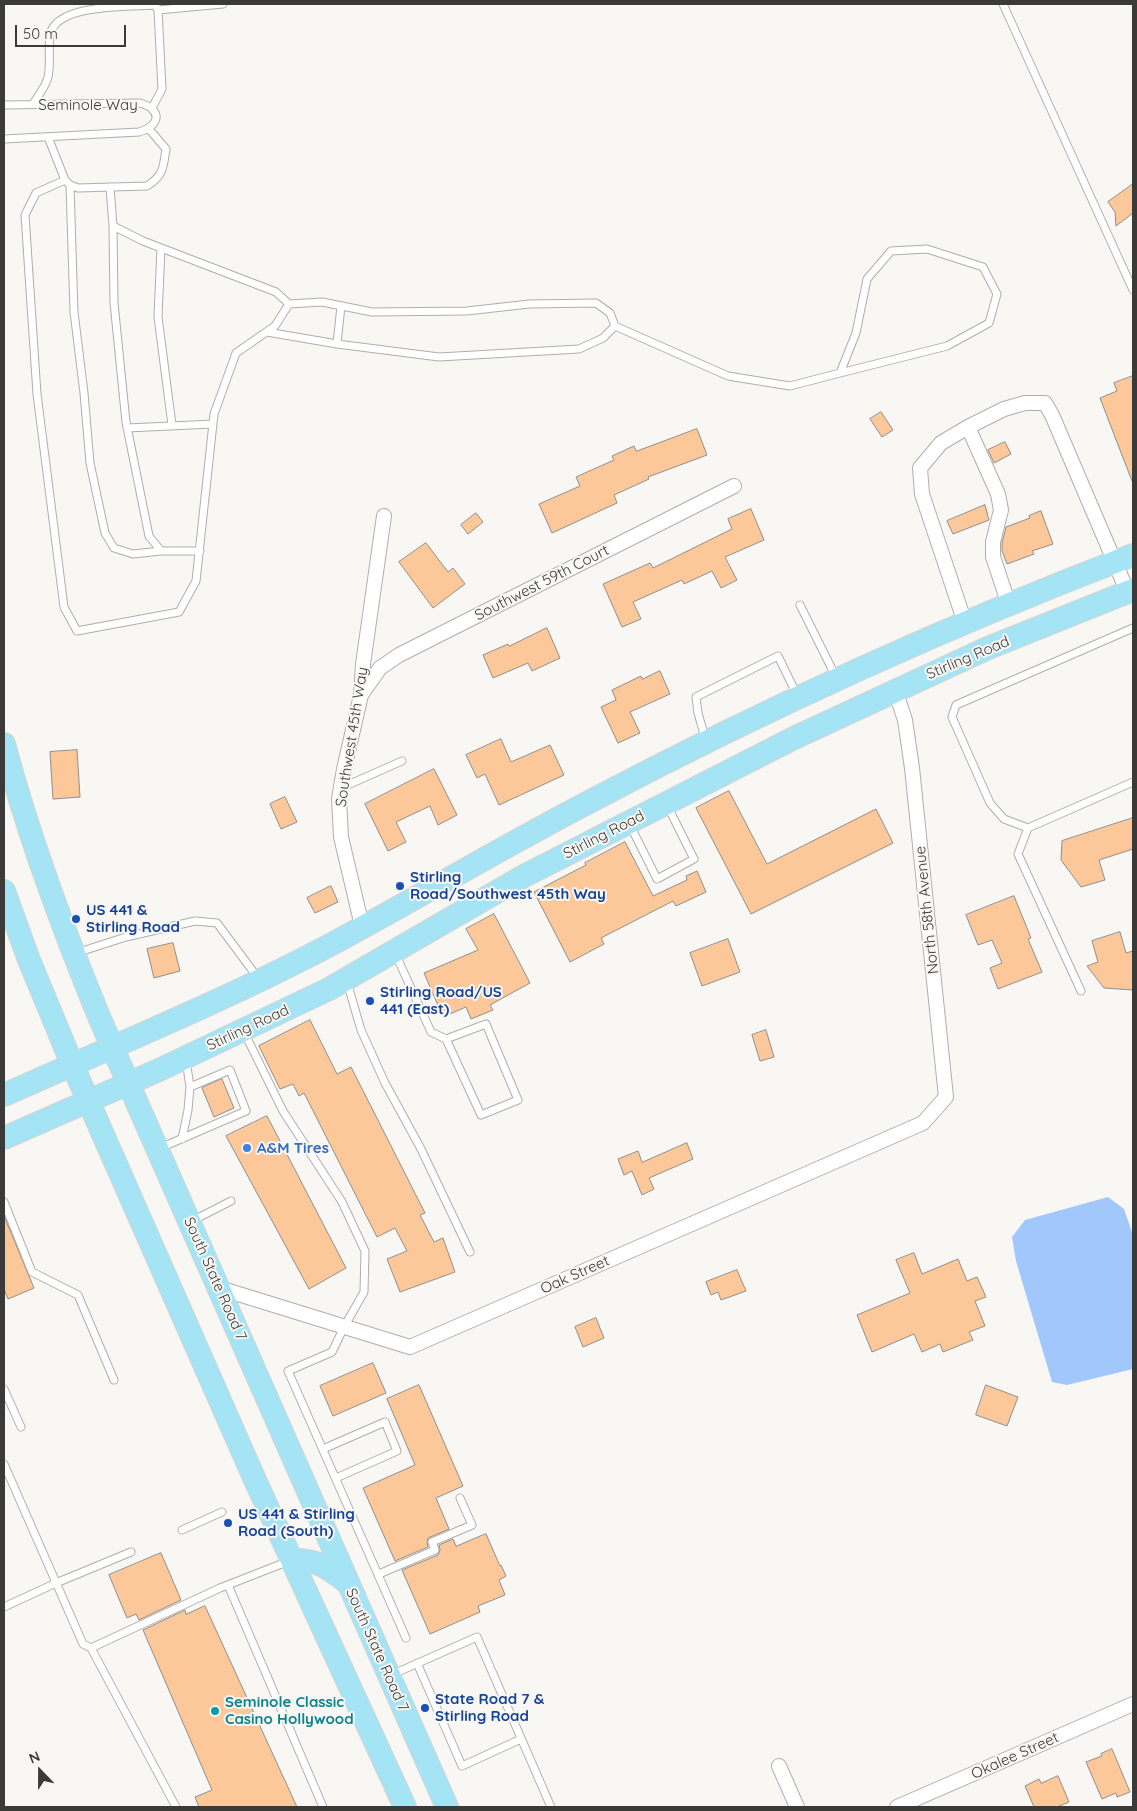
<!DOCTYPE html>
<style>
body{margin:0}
#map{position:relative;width:1137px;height:1811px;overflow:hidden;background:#f8f7f3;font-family:Quicksand,sans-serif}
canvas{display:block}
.frame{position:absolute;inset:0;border:5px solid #3a3a38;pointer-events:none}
.north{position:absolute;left:15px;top:1746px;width:50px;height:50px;-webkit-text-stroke:4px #f8f7f3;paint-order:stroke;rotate:338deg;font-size:14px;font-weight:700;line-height:20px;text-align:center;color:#3a3a38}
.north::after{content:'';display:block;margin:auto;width:18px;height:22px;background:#3a3a38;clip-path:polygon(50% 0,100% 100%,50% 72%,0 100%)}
.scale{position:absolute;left:15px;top:25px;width:111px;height:22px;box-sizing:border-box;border:2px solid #3a3a38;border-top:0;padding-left:6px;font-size:15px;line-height:18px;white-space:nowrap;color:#3a3a38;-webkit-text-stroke:4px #f8f7f3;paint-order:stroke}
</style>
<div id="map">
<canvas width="1137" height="1811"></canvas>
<div class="frame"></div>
<div class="north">N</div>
<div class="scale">50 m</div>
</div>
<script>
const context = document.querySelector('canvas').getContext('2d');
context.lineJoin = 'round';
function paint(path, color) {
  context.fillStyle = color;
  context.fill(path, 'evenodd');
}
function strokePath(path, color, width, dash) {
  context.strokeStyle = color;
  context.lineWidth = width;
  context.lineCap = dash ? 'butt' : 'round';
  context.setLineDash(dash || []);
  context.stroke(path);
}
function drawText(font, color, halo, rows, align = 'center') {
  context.font = font + ' Quicksand,sans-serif';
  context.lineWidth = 4;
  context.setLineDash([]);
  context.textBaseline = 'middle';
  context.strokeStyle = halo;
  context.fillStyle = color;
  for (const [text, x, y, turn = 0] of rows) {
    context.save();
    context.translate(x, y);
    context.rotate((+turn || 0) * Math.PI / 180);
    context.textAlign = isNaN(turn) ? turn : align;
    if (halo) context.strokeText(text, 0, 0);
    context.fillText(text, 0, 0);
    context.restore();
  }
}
paint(new Path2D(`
 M 1108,1197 L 1124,1209 L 1133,1235 L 1133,1369 L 1067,1385 L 1052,1382 L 1016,1261 L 1012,1237 L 1025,1220 Z`), '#a2c7fc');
const building = new Path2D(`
 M 1133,184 L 1133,213 L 1116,226 L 1115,212 L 1108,202 Z
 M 1133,376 L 1133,481 L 1132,481 L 1100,398 L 1117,391 L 1114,383 Z
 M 881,412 L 893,430 L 882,437 L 870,419 Z
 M 697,429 L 707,455 L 648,477 L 649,479 L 614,495 L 617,503 L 552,533 L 539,504 L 580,486 L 576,477 L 614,460 L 612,456 L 634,446 L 636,451 Z
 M 1005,442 L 1011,454 L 994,463 L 988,450 Z
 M 985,505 L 989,520 L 953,534 L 947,521 Z
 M 751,509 L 764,540 L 725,557 L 737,580 L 721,588 L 712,571 L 684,584 L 682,580 L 633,602 L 641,619 L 622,627 L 603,584 L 650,563 L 653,568 L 732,529 L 728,519 Z
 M 1041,511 L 1053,544 L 1032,551 L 1034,554 L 1007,564 L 1002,551 L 1002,543 L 1006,527 L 1030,518 L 1029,516 Z
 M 476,513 L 483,522 L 468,534 L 461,525 Z
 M 426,543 L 448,572 L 453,568 L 465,584 L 433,608 L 399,562 Z
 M 547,628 L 560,658 L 532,671 L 528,663 L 493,678 L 483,655 L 508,644 L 509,646 Z
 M 660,671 L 670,694 L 630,712 L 640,733 L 618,743 L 601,707 L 616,700 L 612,690 L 641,676 L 642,679 Z
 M 501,739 L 511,762 L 550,745 L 564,775 L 499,805 L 485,774 L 477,778 L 466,755 Z
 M 77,750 L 80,797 L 53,799 L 50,752 Z
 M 434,769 L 457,815 L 438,825 L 430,806 L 396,822 L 406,842 L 388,851 L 365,804 Z
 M 729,791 L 767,864 L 876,809 L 893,843 L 751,914 L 696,808 Z
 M 285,797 L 297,822 L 281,829 L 270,804 Z
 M 1133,818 L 1133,849 L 1099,860 L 1105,880 L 1081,887 L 1061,860 L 1062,841 Z
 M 625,842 L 653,896 L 687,880 L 686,876 L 697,871 L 706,892 L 676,906 L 673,901 L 601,938 L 604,944 L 570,962 L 534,892 L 586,865 L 585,863 Z
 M 331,886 L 338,902 L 315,913 L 307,898 Z
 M 1014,896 L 1031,938 L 1028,939 L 1042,972 L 998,989 L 990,968 L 1002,963 L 992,940 L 978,945 L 966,915 Z
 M 494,914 L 530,983 L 490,1005 L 493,1010 L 471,1019 L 466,1007 L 443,1017 L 424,973 L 478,950 L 466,929 Z
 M 1120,932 L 1126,953 L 1133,951 L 1133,990 L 1104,988 L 1087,966 L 1098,962 L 1092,941 Z
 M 728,939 L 740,972 L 702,986 L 690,953 Z
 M 173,943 L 180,971 L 154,978 L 147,949 Z
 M 310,1020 L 337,1074 L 351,1067 L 425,1213 L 420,1215 L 434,1242 L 443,1238 L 455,1272 L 400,1292 L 387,1259 L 407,1251 L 395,1228 L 377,1237 L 304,1093 L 299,1096 L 293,1084 L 280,1089 L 259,1046 Z
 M 766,1030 L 774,1057 L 760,1061 L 752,1035 Z
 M 222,1079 L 234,1108 L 214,1117 L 202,1088 Z
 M 267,1116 L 346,1268 L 309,1289 L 226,1136 Z
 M 687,1143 L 693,1159 L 649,1178 L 654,1189 L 642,1195 L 632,1171 L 624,1175 L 618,1159 L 638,1151 L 642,1162 Z
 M 4,1216 L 34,1288 L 8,1299 L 4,1289 Z
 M 914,1253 L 922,1274 L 958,1259 L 967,1281 L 977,1277 L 986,1297 L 975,1301 L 985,1326 L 969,1332 L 973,1340 L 943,1352 L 940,1344 L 922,1352 L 914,1334 L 872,1352 L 857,1315 L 910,1293 L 896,1260 Z
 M 737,1270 L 746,1291 L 721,1300 L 718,1292 L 711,1295 L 706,1282 Z
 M 596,1318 L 604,1338 L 583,1347 L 575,1327 Z
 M 373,1363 L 386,1393 L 333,1416 L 320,1386 Z
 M 419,1385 L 463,1486 L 436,1498 L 449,1529 L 428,1538 L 427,1542 L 428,1547 L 395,1561 L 363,1488 L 415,1465 L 387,1399 Z
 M 986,1385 L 1018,1397 L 1007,1426 L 976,1415 Z
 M 486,1534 L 500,1566 L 501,1565 L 506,1576 L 499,1580 L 505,1595 L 478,1606 L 480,1612 L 430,1634 L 402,1570 L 438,1555 L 440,1550 L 439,1545 L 453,1539 L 456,1546 Z
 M 161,1553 L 181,1600 L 139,1620 L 136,1614 L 127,1618 L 109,1575 Z
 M 205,1606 L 297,1807 L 199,1807 L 195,1797 L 212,1790 L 143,1630 L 185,1610 L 186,1614 Z
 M 1112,1749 L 1130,1792 L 1117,1797 L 1116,1793 L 1102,1799 L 1086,1762 L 1102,1756 L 1101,1754 Z
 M 1058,1776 L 1069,1802 L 1057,1807 L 1034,1807 L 1025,1786 L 1039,1779 L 1041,1783 Z`);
paint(building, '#fcc899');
strokePath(building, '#908d8b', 1);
const lane = new Path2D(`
 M 1003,4 L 1133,290
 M 158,10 L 223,4
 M 33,104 C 38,96 46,86 48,77 C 51,64 48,49 50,35 C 56,3 130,7 155,5 L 158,10 L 162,89 L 152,108
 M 4,105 L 140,103 C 143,104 149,106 151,108 C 164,119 150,129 139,132 L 4,139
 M 48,137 L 65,180 L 70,185 L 78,188 L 147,186 C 164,175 163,168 166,149 L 149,129
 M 65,180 L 36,193 L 25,215 L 37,394 L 64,607 L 77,631 L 179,612 L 196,581 L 214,414 L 236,353 L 275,326 L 289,304 L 276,292 L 143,241 L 113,226 L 110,187
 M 70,185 L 74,312 L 84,393 L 90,463 L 105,533 L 114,548 L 133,554 L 161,551
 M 113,226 L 114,303 L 126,422 L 149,536 L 161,551 L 200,551
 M 161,248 L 158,317 L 172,425
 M 615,326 L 728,376 L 790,386 L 840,373 L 856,333 L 867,279 L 891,251 L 927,249 L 983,267 L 997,294 L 989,323 L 947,346 L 840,373
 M 267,332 L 337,344 L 439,357 L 579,349 L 603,338 L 615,326 L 610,313 L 596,303 L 529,304 L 467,311 L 372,312 L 322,302 L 289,304
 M 337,344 L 341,306
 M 127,428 L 213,424
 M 800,605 L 836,677
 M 1133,628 L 956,705 L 952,717 L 990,803 L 1004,819 L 1028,828 L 1133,782
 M 705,738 L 698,713 L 696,697 L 778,656 L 797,695
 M 341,788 L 402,761
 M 630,825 L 657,879 L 694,859 L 667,805
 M 1028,828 L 1018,854 L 1081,991
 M 76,953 L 126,937 L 195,921 L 217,923 L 258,978
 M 395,953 L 431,1032 L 446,1039 L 481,1115 L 518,1100 L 486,1024 L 446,1039
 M 347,982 L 361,1030 L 385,1083 L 421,1149 L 470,1252
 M 244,1032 L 283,1111 L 342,1202 L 365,1251 L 364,1292 L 344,1327 L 332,1352 L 288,1371 L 406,1638
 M 182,1139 L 188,1110 L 190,1087 L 186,1060
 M 160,1148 L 246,1111 L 230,1070 L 190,1087
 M 4,1202 L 32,1272 L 78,1295 L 114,1380
 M 192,1221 L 231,1201
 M 4,1389 L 21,1427
 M 323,1449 L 385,1422 L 397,1451 L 336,1478
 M 4,1464 L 83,1644 L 91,1648 L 176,1807
 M 182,1530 L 222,1512
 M 379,1574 L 435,1550 L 432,1542 L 472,1525 L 460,1498
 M 228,1585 L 323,1807
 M 4,1607 L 56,1583 L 131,1552
 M 91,1648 L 220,1588 L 289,1561
 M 417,1663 L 462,1766 L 521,1739
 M 391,1675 L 477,1637 L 551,1807`);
const street = new Path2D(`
 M 968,427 L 998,494 L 1001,510 L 993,542 L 993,557 L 1009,605
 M 965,623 L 922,494 L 920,468 L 941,443 L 968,427 L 1004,409 L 1025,403 L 1045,403 L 1052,415 L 1128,593
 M 361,695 L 380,668 L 399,655 L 734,486
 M 362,926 L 341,837 L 339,799 L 344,769 L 361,695 L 363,664 L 384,516
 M 219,1288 L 410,1347 L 923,1123 L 946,1097 L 912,768 L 905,720 L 895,690
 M 779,1766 L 797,1807
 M 897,1807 L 1133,1704`);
const primary = new Path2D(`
 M 4,744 C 29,838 63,929 100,1019 L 447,1807
 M 4,891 L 29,960 L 72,1064 L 255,1480 L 405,1807
 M 4,1095 C 113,1046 224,1001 330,945 C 417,898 501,848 589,802 C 765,709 947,626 1133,555
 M 4,1138 L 159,1070 L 329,989 L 524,876 L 794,738 L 988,648 L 1133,590
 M 292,1560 C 318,1559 328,1568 348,1583`);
strokePath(lane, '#afaeab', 9);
strokePath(street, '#afaeab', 16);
strokePath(primary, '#d4d4d3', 24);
strokePath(lane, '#fff', 7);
strokePath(street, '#fff', 14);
strokePath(primary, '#a4e4f4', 22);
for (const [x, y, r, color] of [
 [400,886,5,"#1a4fb4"],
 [76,919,5,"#1a4fb4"],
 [370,1001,5,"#1a4fb4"],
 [247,1148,5,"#3f7fe0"],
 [228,1523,5,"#1a4fb4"],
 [425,1708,5,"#1a4fb4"],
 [215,1711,5,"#0f9aa8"]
]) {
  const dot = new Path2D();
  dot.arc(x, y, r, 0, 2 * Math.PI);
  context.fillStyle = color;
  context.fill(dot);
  strokePath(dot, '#f8f7f3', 2);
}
drawText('15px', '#3a3a38', '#f8f7f3', [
 ["Seminole Way",88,105],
 ["Southwest 59th Court",542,583,-27],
 ["Stirling Road",968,658,-23],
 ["Southwest 45th Way",352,737,-81],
 ["Stirling Road",604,835,-27],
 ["North 58th Avenue",927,910,-96],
 ["Stirling Road",248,1028,-25],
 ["Oak Street",575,1275,-24],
 ["South State Road 7",215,1279,66],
 ["South State Road 7",377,1650,66],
 ["Okalee Street",1015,1756,-24]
]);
drawText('bold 15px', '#164399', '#f8f7f3', [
 ["Stirling",410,877],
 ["Road/Southwest 45th Way",410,894],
 ["US 441 &",86,910],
 ["Stirling Road",86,927],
 ["Stirling Road/US",380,992],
 ["441 (East)",380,1009],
 ["US 441 & Stirling",238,1514],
 ["Road (South)",238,1531],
 ["State Road 7 &",435,1699],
 ["Stirling Road",435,1716]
], 'left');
drawText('bold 15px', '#366cbe', '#f8f7f3', [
 ["A&M Tires",257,1148]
], 'left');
drawText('bold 15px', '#0d838f', '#f8f7f3', [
 ["Seminole Classic",225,1702],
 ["Casino Hollywood",225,1719]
], 'left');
</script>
